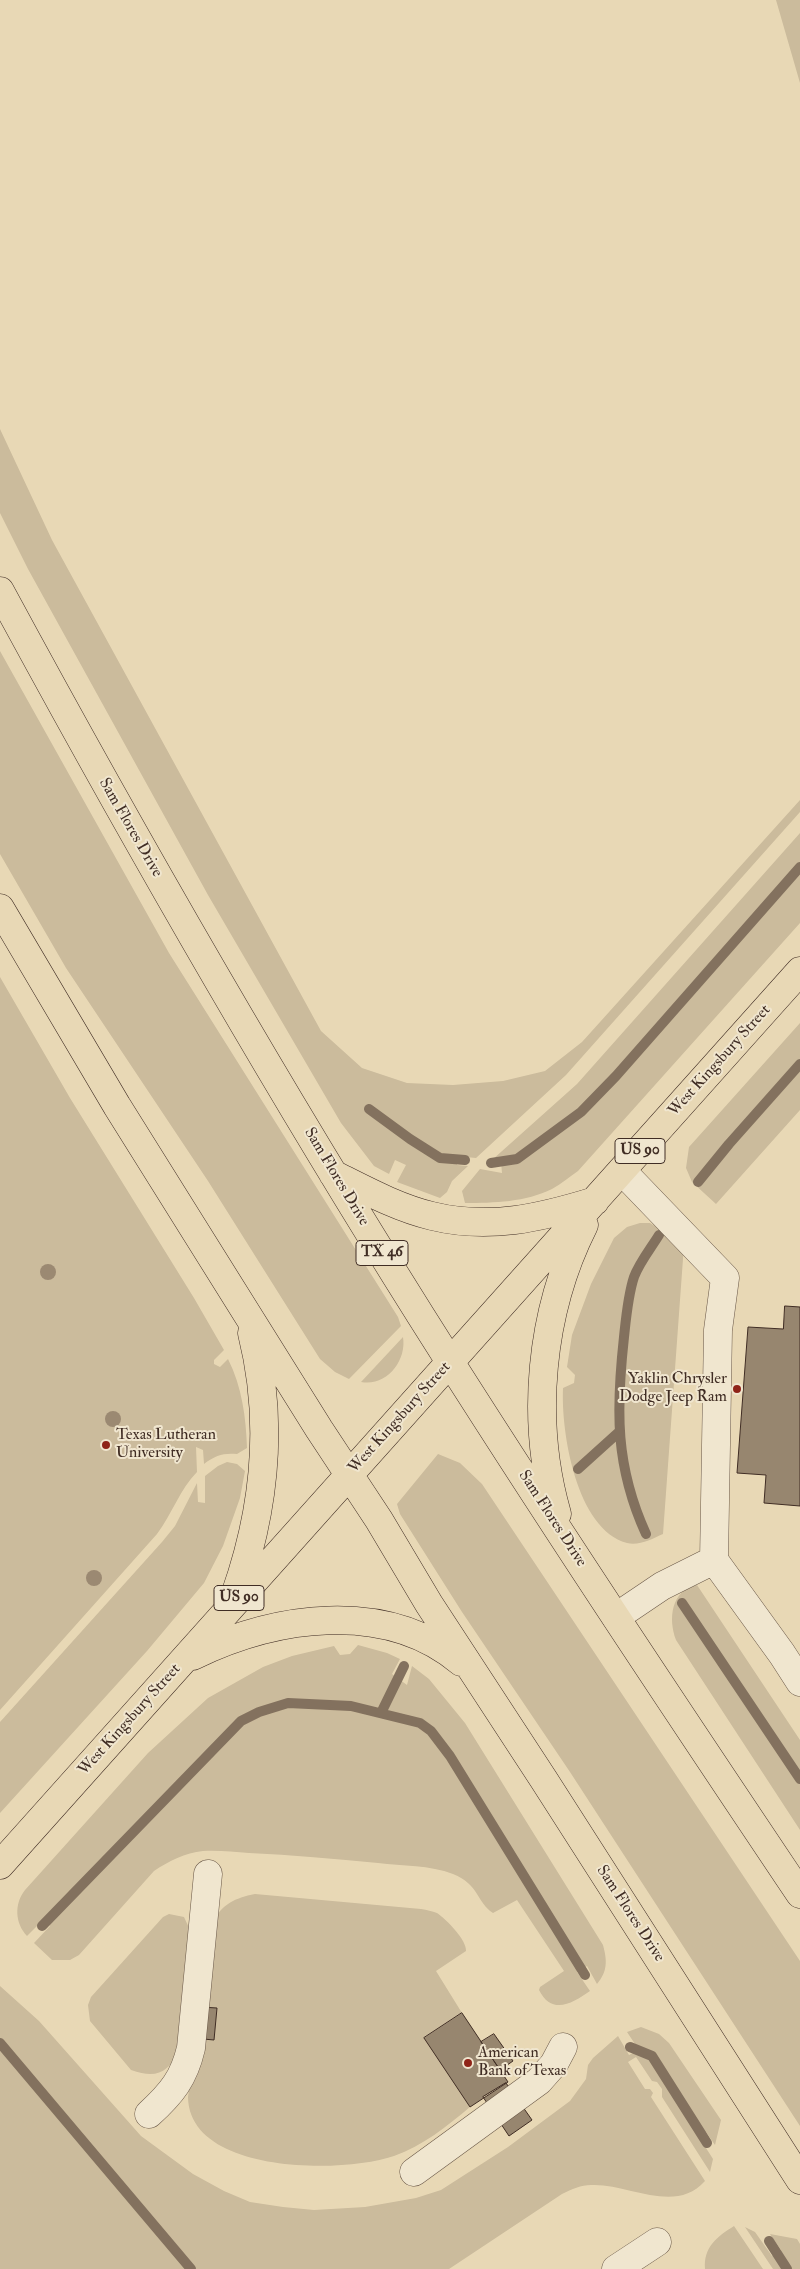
<!DOCTYPE html>
<style>
body{margin:0}
canvas{display:block;background:#e8d8b5}
</style>
<canvas width="800" height="2269"></canvas>
<script>
const context = document.querySelector('canvas').getContext('2d');
context.lineJoin = 'round';
function paint(path, color) {
  context.fillStyle = color;
  context.fill(path, 'evenodd');
}
function strokePath(path, color, width, dash) {
  context.strokeStyle = color;
  context.lineWidth = width;
  context.lineCap = dash ? 'butt' : 'round';
  context.setLineDash(dash || []);
  context.stroke(path);
}
function drawText(font, color, halo, rows, align = 'center') {
  context.font = font + ' "IM FELL Double Pica",serif';
  context.lineWidth = 4;
  context.setLineDash([]);
  context.textBaseline = 'middle';
  context.strokeStyle = halo;
  context.fillStyle = color;
  for (const [text, x, y, turn = 0] of rows) {
    context.save();
    context.translate(x, y);
    context.rotate((+turn || 0) * Math.PI / 180);
    context.textAlign = isNaN(turn) ? turn : align;
    if (halo) context.strokeText(text, 0, 0);
    context.fillText(text, 0, 0);
    context.restore();
  }
}
paint(new Path2D(`
 M 776,0 L 800,0 L 800,83 Z
 M 0,429 L 52,540 L 321,1031 L 362,1068 L 407,1083 L 453,1085 L 503,1081 L 545,1071 L 582,1042 L 800,800 L 800,812 L 566,1075 L 476,1158 L 456,1156 L 457,1165 L 468,1166 L 452,1181 L 447,1192 L 440,1198 L 397,1182 L 406,1165 L 395,1160 L 389,1174 L 374,1166 L 341,1123 L 208,895 L 28,569 L 0,513 Z
 M 0,651 L 169,953 L 398,1317 L 401,1326 L 349,1379 L 335,1372 L 320,1359 L 208,1181 L 66,968 L 0,854 Z
 M 800,833 L 800,923 L 578,1171 C 569,1177 561,1184 552,1189 C 526,1202 494,1203 465,1203 L 462,1191 L 480,1169 L 502,1173 L 501,1162 L 492,1160 L 577,1084 Z
 M 0,977 L 70,1098 L 194,1298 L 224,1350 L 214,1360 L 214,1364 L 220,1367 L 228,1359 C 242,1387 246,1417 247,1448 L 237,1454 C 223,1453 216,1455 204,1464 L 203,1450 L 196,1447 L 197,1472 C 180,1489 172,1514 157,1534 L 0,1710 Z
 M 800,1023 L 800,1110 L 716,1204 L 692,1182 L 686,1168 L 689,1147 Z
 M 640,1223 L 650,1223 L 684,1245 L 663,1534 C 652,1539 639,1546 627,1543 C 576,1529 561,1432 563,1388 L 574,1383 L 575,1375 L 567,1367 L 572,1335 L 591,1284 L 614,1238 L 627,1227 Z
 M 403,1337 C 407,1361 386,1387 361,1382 Z
 M 438,1454 L 460,1463 L 482,1484 L 800,1961 L 800,2126 L 570,1772 L 462,1612 L 400,1514 L 397,1504 Z
 M 227,1462 L 237,1464 L 245,1471 L 240,1498 L 223,1546 L 204,1583 L 147,1651 L 0,1813 L 0,1722 L 162,1542 L 175,1526 L 197,1483 L 198,1502 L 205,1503 L 205,1476 L 218,1466 Z
 M 697,1585 L 800,1740 L 800,1830 L 676,1640 C 668,1619 671,1590 697,1585 Z
 M 358,1645 L 387,1653 L 400,1659 L 392,1674 L 407,1685 L 412,1666 L 429,1679 L 465,1723 L 603,1945 C 607,1960 608,1971 597,1984 L 587,1966 L 577,1972 L 590,1991 C 573,2003 552,2016 539,1990 L 540,1987 L 564,1971 L 517,1900 L 493,1913 C 477,1903 479,1884 453,1874 C 430,1865 402,1866 378,1863 C 335,1859 292,1855 249,1853 C 234,1852 218,1850 203,1851 C 185,1853 169,1861 154,1871 L 79,1955 L 70,1960 L 52,1960 L 34,1943 L 50,1926 L 44,1919 L 27,1936 C 15,1923 14,1904 25,1890 L 148,1753 L 208,1698 L 263,1667 L 292,1656 L 334,1646 L 340,1655 L 350,1654 Z
 M 255,1894 L 421,1909 C 427,1910 432,1911 437,1913 C 446,1919 467,1940 466,1951 L 436,1971 L 462,2013 L 424,2038 L 470,2107 C 447,2126 423,2146 394,2156 C 342,2174 189,2174 188,2097 L 213,1922 C 222,1904 235,1898 255,1894 Z
 M 169,1914 L 184,1917 L 190,1930 L 181,2050 C 167,2073 157,2079 131,2070 L 90,2021 L 88,2005 L 91,1997 L 163,1917 Z
 M 0,1986 L 39,2021 L 141,2136 L 193,2174 L 224,2191 L 250,2202 L 283,2207 L 314,2210 L 365,2207 L 416,2198 L 441,2190 L 508,2147 L 570,2101 L 586,2079 L 588,2065 L 593,2058 L 618,2036 L 629,2055 L 639,2050 L 627,2032 L 641,2027 L 659,2034 L 669,2043 L 721,2120 L 715,2145 L 706,2132 L 699,2137 L 713,2159 L 710,2172 L 662,2097 L 662,2089 L 657,2082 L 652,2081 L 636,2057 L 628,2062 L 645,2089 L 650,2089 L 653,2093 L 651,2097 L 705,2181 C 675,2215 628,2183 591,2185 C 581,2185 572,2189 562,2194 L 449,2269 L 0,2269 Z
 M 734,2226 L 763,2269 L 705,2269 C 703,2247 718,2236 734,2226 Z
 M 745,2227 L 755,2232 L 772,2256 L 781,2250 L 770,2234 L 797,2239 L 800,2244 L 800,2269 L 773,2269 Z`), '#cbbb9c');
strokePath(new Path2D(`
 M 369,1109 L 410,1139 L 440,1158 L 465,1160
 M 491,1163 L 517,1159 L 581,1112 L 616,1076 L 800,867
 M 698,1182 L 729,1144 L 800,1064
 M 578,1469 L 619,1432
 M 646,1534 C 615,1466 616,1410 624,1337 C 626,1318 628,1295 634,1277 C 639,1263 651,1248 659,1235
 M 682,1603 L 800,1779
 M 381,1713 L 404,1666
 M 42,1926 L 241,1721 L 259,1712 L 288,1703 L 351,1706 L 420,1723 L 431,1731 L 450,1756 L 585,1975
 M 0,2043 L 191,2269
 M 630,2047 L 652,2056 L 707,2143
 M 769,2241 L 787,2269`), '#83715e', 10);
const building = new Path2D(`
 M 785,1306 L 800,1307 L 800,1506 L 764,1503 L 766,1475 L 737,1473 L 748,1327 L 783,1329 Z
 M 184,2006 L 217,2008 L 214,2040 L 182,2037 Z
 M 462,2013 L 508,2082 L 470,2107 L 424,2038 Z
 M 494,2034 L 513,2061 L 500,2070 L 481,2042 Z
 M 506,2083 L 532,2120 L 509,2136 L 483,2097 Z`);
paint(building, '#97866f');
strokePath(building, '#402d24', 1);
const minor = new Path2D(`
 M 622,1171 L 725,1278 L 718,1330 L 714,1560 L 782,1654 L 800,1682
 M 616,1617 L 662,1586 L 714,1560
 M 149,2114 C 172,2093 184,2078 191,2048 L 208,1874
 M 414,2172 L 539,2081 L 554,2064 L 563,2047
 M 616,2269 L 657,2242`);
const major = new Path2D(`
 M 0,591 C 133,837 272,1079 421,1316 C 544,1511 672,1703 800,1894
 M 0,908 L 117,1106 L 319,1429 L 379,1520 L 429,1604 L 544,1780 L 800,2180
 M 333,1174 C 365,1190 398,1208 432,1216 C 489,1230 540,1218 595,1201
 M 557,1514 C 530,1420 540,1312 584,1225
 M 235,1595 C 265,1510 274,1421 252,1333
 M 193,1656 C 275,1616 386,1599 461,1662
 M 0,1865 L 800,971`);
strokePath(minor, '#6a5848', 29);
strokePath(major, '#402d24', 29);
strokePath(minor, '#f0e6cf', 28);
strokePath(major, '#e8d8b5', 28);
context.fillStyle = '#9b8972';
for (const [x, y] of [
 [48,1272],
 [113,1419],
 [94,1578]
]) {
  context.beginPath();
  context.arc(x, y, 8, 0, 2 * Math.PI);
  context.fill();
}
for (const [x, y, r, color] of [
 [737,1389,5,"#8f2418"],
 [106,1445,5,"#8f2418"],
 [468,2063,5,"#8f2418"]
]) {
  const dot = new Path2D();
  dot.arc(x, y, r, 0, 2 * Math.PI);
  context.fillStyle = color;
  context.fill(dot);
  strokePath(dot, '#f0e6cf', 2);
}
for (const [x, y, w] of [
 [640,1151,50],
 [382,1253,52],
 [239,1598,50]
]) {
  const box = new Path2D();
  box.roundRect(x - w / 2, y - 12.5, w, 25, 4);
  context.fillStyle = '#f0e6cf';
  context.fill(box);
  strokePath(box, '#402d24', 1);
}
drawText('bold 15px', '#402d24', null, [
 ["US 90",640,1151],
 ["TX 46",382,1253],
 ["US 90",239,1598]
]);
drawText('16px', '#402d24', '#f0e6cf', [
 ["Sam Flores Drive",130,828,60],
 ["West Kingsbury Street",720,1061,-48],
 ["Sam Flores Drive",336,1177,59],
 ["West Kingsbury Street",400,1418,-48],
 ["Sam Flores Drive",552,1519,57],
 ["West Kingsbury Street",130,1720,-48],
 ["Sam Flores Drive",630,1914,57]
]);
drawText('16px', '#402d24', '#f0e6cf', [
 ["Yaklin Chrysler",727,1380,"right"],
 ["Dodge Jeep Ram",727,1398,"right"],
 ["Texas Lutheran",116,1436],
 ["University",116,1454],
 ["American",478,2054],
 ["Bank of Texas",478,2072]
], 'left');
</script>
